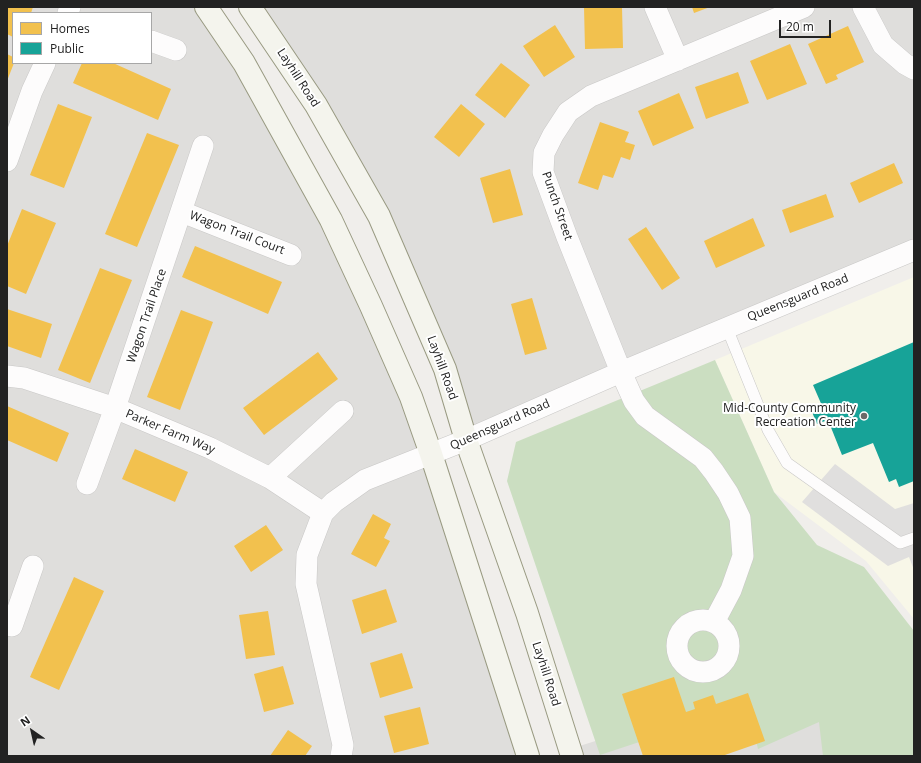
<!DOCTYPE html>
<style>
body{margin:0}
#map{position:relative;width:921px;height:763px;overflow:hidden;background:#f0eeeb;font-family:"Open Sans",sans-serif}
canvas{display:block}
.frame{position:absolute;inset:0;border:8px solid #222;pointer-events:none}
.legend{position:absolute;left:12px;top:12px;width:140px;height:52px;box-sizing:border-box;background:#fff;border:1px solid #a7a7a7;margin:0;padding:5px 7px;list-style:none;font-size:12px;color:#222}
.legend li{display:flex;align-items:center;gap:8px;height:20px}
.legend b{width:20px;border:1px solid #a7a7a7}
.north{position:absolute;left:12px;top:711px;width:40px;height:40px;-webkit-text-stroke:3px #fff;paint-order:stroke;rotate:326deg;font-size:11px;font-weight:700;line-height:16px;text-align:center;color:#222}
.north::after{content:'';display:block;margin:auto;width:14px;height:18px;background:#222;clip-path:polygon(50% 0,100% 100%,50% 72%,0 100%)}
.scale{position:absolute;left:779px;top:20px;width:52px;height:18px;box-sizing:border-box;border:2px solid #222;border-top:0;padding-left:5px;font-size:12px;line-height:14px;white-space:nowrap;color:#222;-webkit-text-stroke:3px #fff;paint-order:stroke}
</style>
<div id="map">
<canvas width="921" height="763"></canvas>
<div class="frame"></div>
<ul class="legend">
<li><b style="height:11px;background:#f2c14e"></b>Homes</li>
<li><b style="height:11px;background:#17a398"></b>Public</li>
</ul>
<div class="north">N</div>
<div class="scale">20 m</div>
</div>
<script>
const context = document.querySelector('canvas').getContext('2d');
context.lineJoin = 'round';
function paint(path, color) {
  context.fillStyle = color;
  context.fill(path, 'evenodd');
}
function strokePath(path, color, width, dash) {
  context.strokeStyle = color;
  context.lineWidth = width;
  context.lineCap = dash ? 'butt' : 'round';
  context.setLineDash(dash || []);
  context.stroke(path);
}
function drawText(font, color, halo, rows, align = 'center') {
  context.font = font + ' "Open Sans",sans-serif';
  context.lineWidth = 4;
  context.setLineDash([]);
  context.textBaseline = 'middle';
  context.strokeStyle = halo;
  context.fillStyle = color;
  for (const [text, x, y, turn = 0] of rows) {
    context.save();
    context.translate(x, y);
    context.rotate((+turn || 0) * Math.PI / 180);
    context.textAlign = isNaN(turn) ? turn : align;
    if (halo) context.strokeText(text, 0, 0);
    context.fillText(text, 0, 0);
    context.restore();
  }
}
paint(new Path2D(`
 M 7,7 L 206,7 L 371,306 L 528,756 L 7,756 ZM 13,13 L 151,13 L 151,63 L 13,63 Z
 M 250,7 L 914,7 L 914,250 L 466,440 L 379,216 Z
 M 829,667 L 839,756 L 572,756 L 570,749 L 713,704 Z`), '#dfdedc');
paint(new Path2D(`
 M 914,277 L 914,619 L 866,561 L 774,492 L 715,360 Z`), '#f8f7e8');
paint(new Path2D(`
 M 715,360 L 774,492 L 817,545 L 864,567 L 914,631 L 914,756 L 823,756 L 819,722 L 758,749 L 748,706 L 600,755 L 507,481 L 516,442 Z`), '#cbdec1');
paint(new Path2D(`
 M 835,464 L 895,509 L 914,503 L 914,570 L 909,557 L 888,566 L 802,502 Z`), '#e0dfde');
paint(new Path2D(`
 M 7,7 L 33,7 L 31,13 L 13,13 L 13,37 L 7,34 Z
 M 584,7 L 622,7 L 623,48 L 585,49 Z
 M 692,7 L 710,7 L 694,13 Z
 M 555,25 L 575,57 L 544,77 L 523,46 Z
 M 848,26 L 864,62 L 836,75 L 838,79 L 826,84 L 808,44 Z
 M 790,44 L 807,84 L 767,100 L 750,61 Z
 M 7,54 L 13,57 L 13,63 L 14,63 L 7,81 Z
 M 82,63 L 113,63 L 171,89 L 158,120 L 73,83 Z
 M 501,63 L 530,85 L 505,118 L 475,95 Z
 M 738,72 L 749,103 L 706,119 L 695,87 Z
 M 679,93 L 694,128 L 653,146 L 638,111 Z
 M 58,104 L 92,117 L 64,188 L 30,175 Z
 M 461,104 L 485,124 L 459,157 L 434,137 Z
 M 600,122 L 629,132 L 625,142 L 635,145 L 630,160 L 621,157 L 613,178 L 603,175 L 598,190 L 578,183 Z
 M 147,133 L 179,145 L 137,247 L 105,234 Z
 M 894,163 L 903,183 L 859,203 L 850,183 Z
 M 510,169 L 523,215 L 493,223 L 480,178 Z
 M 826,194 L 834,217 L 790,233 L 782,210 Z
 M 22,209 L 56,223 L 26,294 L 7,286 L 7,246 Z
 M 753,218 L 765,246 L 716,268 L 704,241 Z
 M 646,227 L 680,278 L 662,290 L 628,239 Z
 M 195,246 L 282,282 L 268,314 L 182,277 Z
 M 100,268 L 132,280 L 90,383 L 58,370 Z
 M 532,298 L 547,349 L 525,355 L 511,304 Z
 M 7,309 L 52,324 L 41,358 L 7,346 Z
 M 181,310 L 213,322 L 180,410 L 147,397 Z
 M 318,352 L 338,379 L 264,435 L 243,408 Z
 M 7,406 L 69,433 L 57,462 L 7,440 Z
 M 135,449 L 188,472 L 175,502 L 122,479 Z
 M 373,514 L 391,524 L 384,538 L 390,541 L 376,567 L 351,554 Z
 M 266,525 L 283,550 L 251,572 L 234,546 Z
 M 74,577 L 104,591 L 59,690 L 30,677 Z
 M 386,589 L 397,622 L 362,634 L 352,600 Z
 M 268,611 L 275,655 L 246,659 L 239,615 Z
 M 402,653 L 413,688 L 380,698 L 370,663 Z
 M 283,666 L 294,704 L 264,712 L 254,674 Z
 M 674,677 L 686,712 L 695,709 L 693,702 L 713,695 L 716,704 L 748,693 L 765,741 L 722,756 L 643,756 L 622,694 Z
 M 420,707 L 429,744 L 394,753 L 384,716 Z
 M 288,730 L 312,746 L 305,756 L 270,756 Z`), '#f2c14e');
paint(new Path2D(`
 M 914,342 L 914,481 L 899,487 L 896,479 L 889,482 L 873,443 L 842,455 L 828,420 L 817,424 L 812,412 L 823,408 L 813,385 Z`), '#17a398');
const service = new Path2D(`
 M 727,328 L 768,430 L 787,463 L 900,543 L 914,538`);
const minor = new Path2D(`
 M 655,7 L 678,60
 M 863,7 L 883,45 L 905,64 L 914,69
 M 68,13 L 70,7
 M 151,41 L 176,50
 M 7,161 L 32,91 L 45,63
 M 182,212 L 291,255
 M 7,376 L 24,378 L 115,408 L 210,448 L 270,478 L 323,513
 M 270,478 L 343,411
 M 87,484 L 115,408 L 203,146
 M677 646a26 26 0 1 1 52 0a26 26 0 1 1-52 0Z
 M 714,622 L 731,590 L 743,556 L 740,518 L 728,493 L 714,472 L 703,458 L 645,416 L 634,401 L 621,372 L 567,237 L 543,172 L 544,153 L 553,135 L 568,112 L 591,96 L 804,7
 M 7,625 L 12,626 L 33,566
 M 341,756 L 343,745 L 306,584 L 307,555 L 323,513 L 334,502 L 365,480 L 466,440 L 621,372 L 914,250`);
const secondary = new Path2D(`
 M 206,7 L 244,63 L 331,220 L 371,306 L 411,397 L 431,454 L 528,756
 M 250,7 L 316,105 L 379,216 L 445,369 L 466,440 L 527,613 L 572,756`);
strokePath(service, '#c9c8c7', 12);
strokePath(minor, '#c9c8c7', 22);
strokePath(secondary, '#999a82', 24);
strokePath(service, '#fdfcfc', 11);
strokePath(minor, '#fdfcfc', 21);
strokePath(secondary, '#f4f4ed', 22);
for (const [x, y, r, color] of [
 [864,416,4,"#6a6968"]
]) {
  const dot = new Path2D();
  dot.arc(x, y, r, 0, 2 * Math.PI);
  context.fillStyle = color;
  context.fill(dot);
  strokePath(dot, '#fff', 1.5);
}
drawText('12px', '#222', '#fff', [
 ["Layhill Road",298,78,57],
 ["Punch Street",557,206,71],
 ["Wagon Trail Court",237,233,21],
 ["Queensguard Road",798,298,-22],
 ["Wagon Trail Place",147,316,-71],
 ["Layhill Road",442,368,70],
 ["Queensguard Road",500,425,-24],
 ["Parker Farm Way",170,432,23],
 ["Layhill Road",546,674,72]
]);
drawText('12px', '#222', '#fff', [
 ["Mid-County Community",856,409],
 ["Recreation Center",856,423]
], 'right');
</script>
